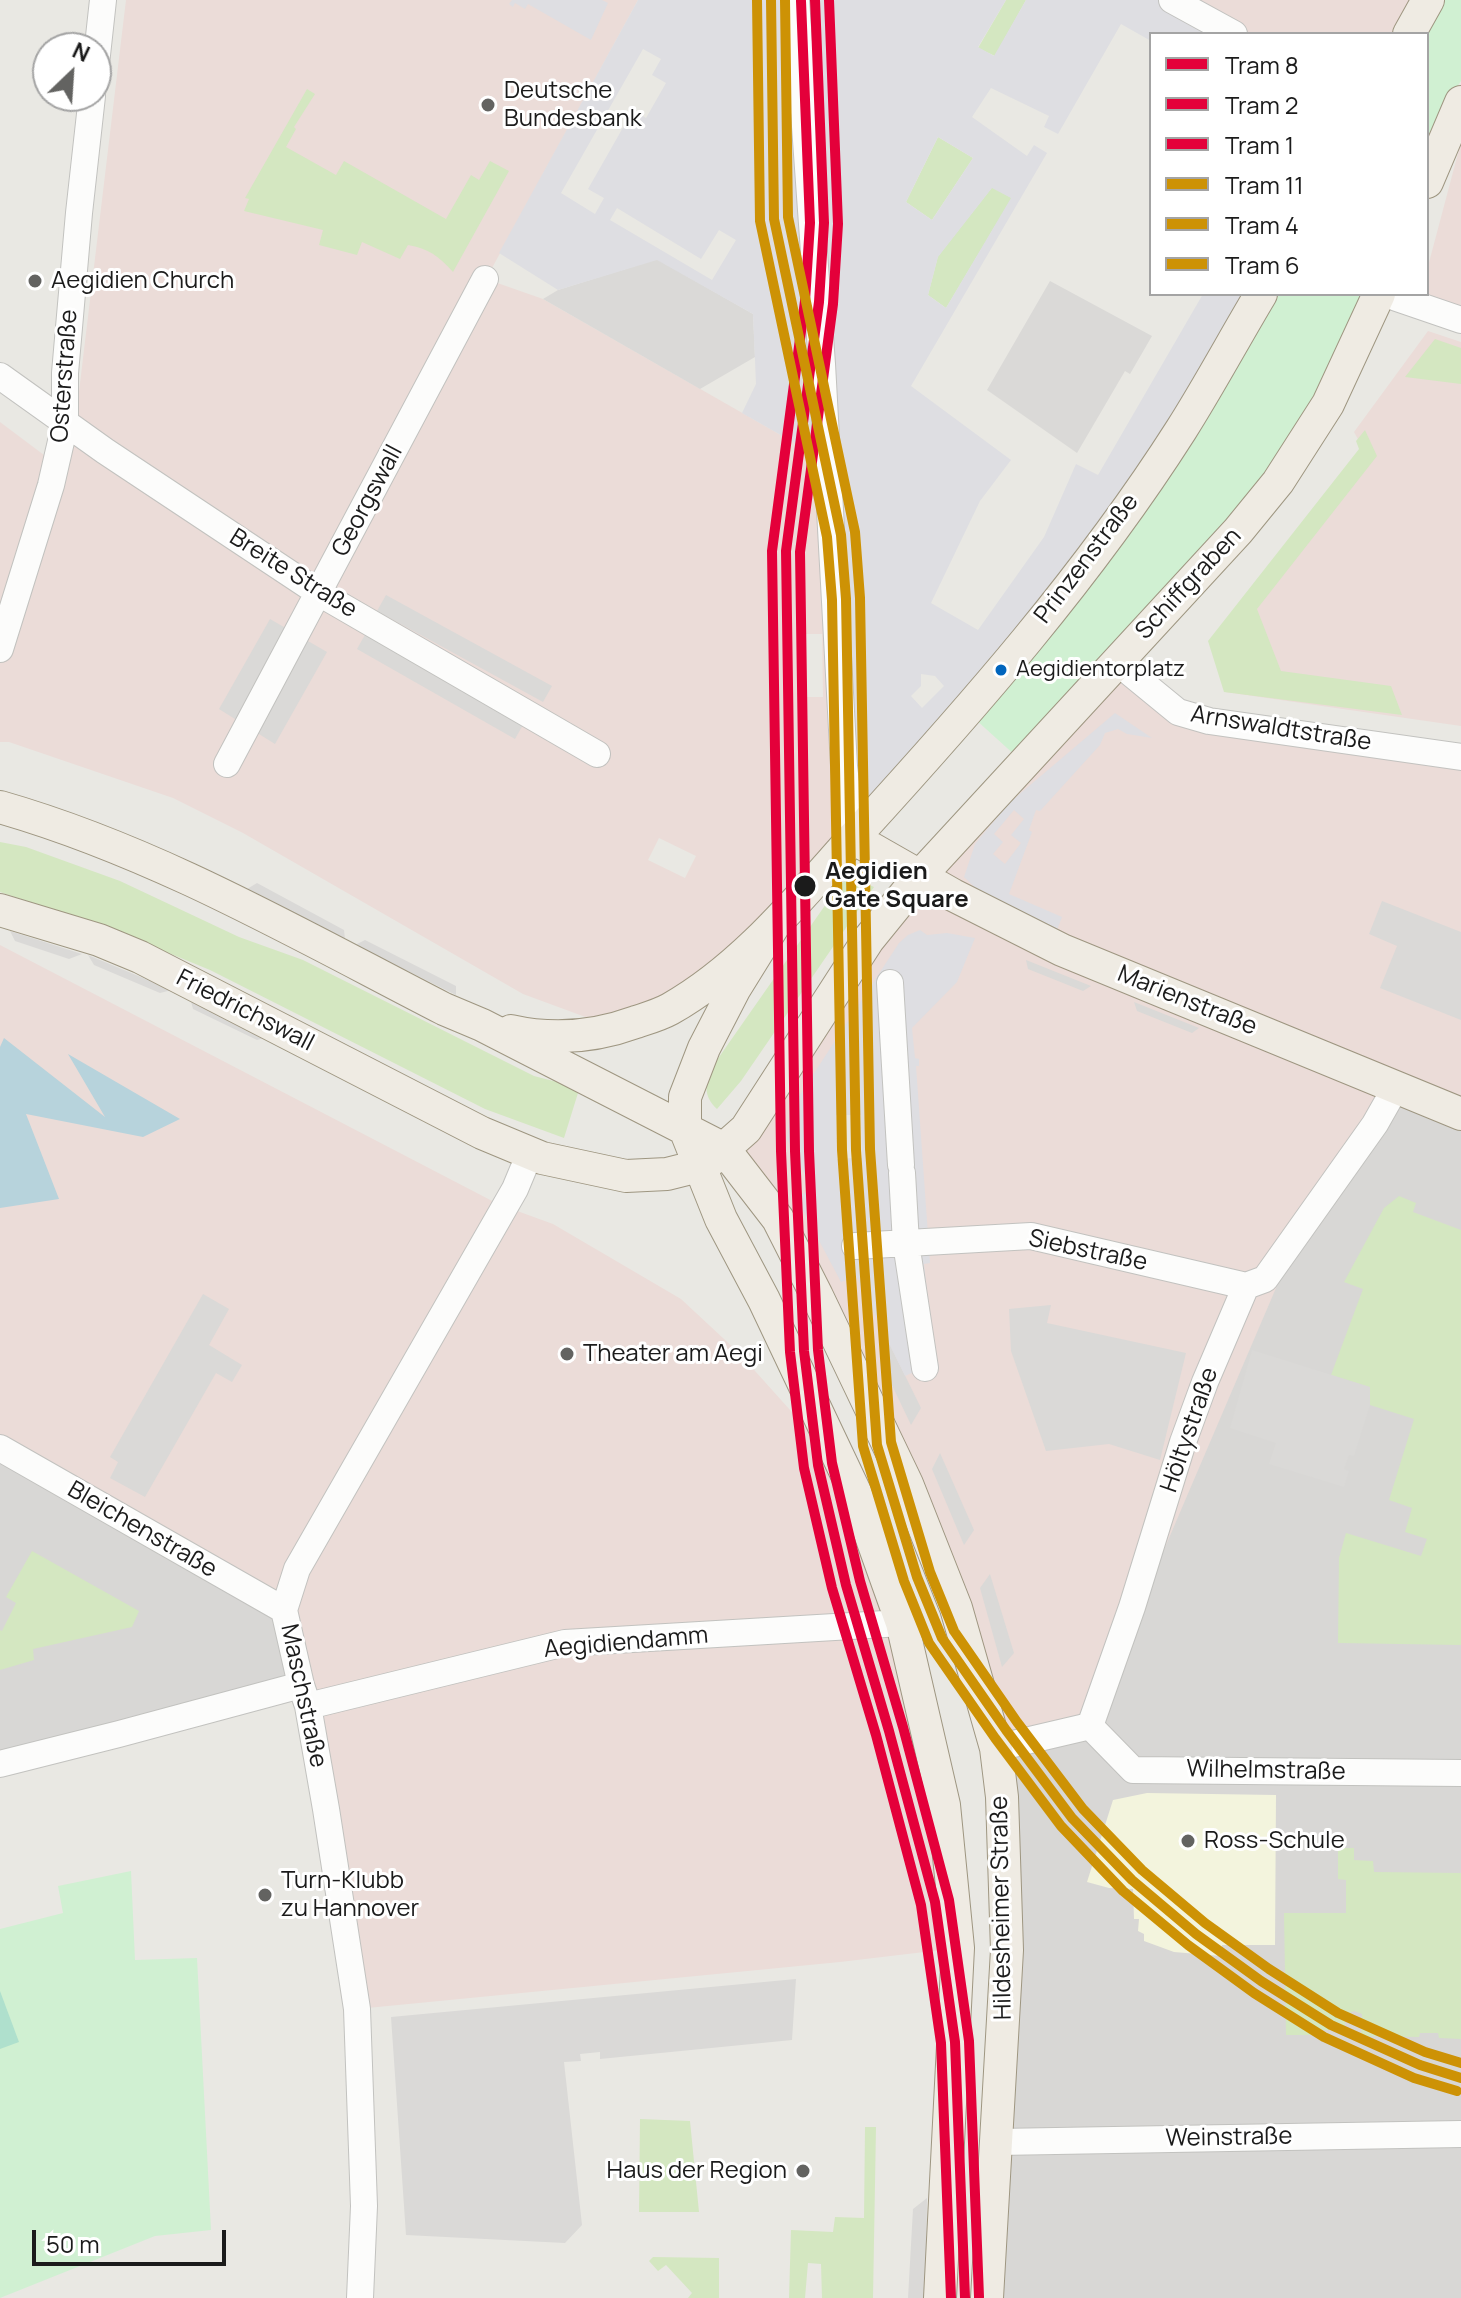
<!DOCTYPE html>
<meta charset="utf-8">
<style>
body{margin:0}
#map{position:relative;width:1461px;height:2298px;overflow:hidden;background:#e9e8e3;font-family:Manrope,sans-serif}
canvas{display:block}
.legend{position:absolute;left:1149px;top:32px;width:280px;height:264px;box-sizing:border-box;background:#fff;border:2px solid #a4a4a4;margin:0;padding:10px 14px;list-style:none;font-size:24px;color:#1b1b1b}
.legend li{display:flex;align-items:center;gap:16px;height:40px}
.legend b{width:40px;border:2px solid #a4a4a4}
.north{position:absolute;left:32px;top:32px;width:80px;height:80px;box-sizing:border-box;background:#fff;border:2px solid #a4a4a4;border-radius:50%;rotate:25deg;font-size:22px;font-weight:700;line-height:32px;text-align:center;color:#1b1b1b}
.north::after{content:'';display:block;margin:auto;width:28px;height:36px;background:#636361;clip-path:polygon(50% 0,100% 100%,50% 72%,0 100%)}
.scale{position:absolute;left:32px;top:2230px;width:194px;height:36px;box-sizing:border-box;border:4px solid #1b1b1b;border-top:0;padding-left:10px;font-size:24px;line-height:28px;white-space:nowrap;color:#1b1b1b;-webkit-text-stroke:6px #fff;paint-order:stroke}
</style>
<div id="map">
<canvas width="1461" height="2298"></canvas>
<ul class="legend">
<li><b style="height:10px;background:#e4003a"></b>Tram 8</li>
<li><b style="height:10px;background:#e4003a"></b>Tram 2</li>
<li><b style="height:10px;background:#e4003a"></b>Tram 1</li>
<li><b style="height:10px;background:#cd9205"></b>Tram 11</li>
<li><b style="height:10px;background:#cd9205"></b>Tram 4</li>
<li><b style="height:10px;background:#cd9205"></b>Tram 6</li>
</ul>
<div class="north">N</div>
<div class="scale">50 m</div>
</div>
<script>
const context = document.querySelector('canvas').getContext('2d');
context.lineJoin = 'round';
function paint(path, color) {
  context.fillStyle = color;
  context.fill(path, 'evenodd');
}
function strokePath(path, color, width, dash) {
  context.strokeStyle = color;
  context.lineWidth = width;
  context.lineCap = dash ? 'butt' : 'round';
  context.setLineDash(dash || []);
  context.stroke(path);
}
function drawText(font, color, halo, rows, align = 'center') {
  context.font = font + ' Manrope,sans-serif';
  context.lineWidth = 6;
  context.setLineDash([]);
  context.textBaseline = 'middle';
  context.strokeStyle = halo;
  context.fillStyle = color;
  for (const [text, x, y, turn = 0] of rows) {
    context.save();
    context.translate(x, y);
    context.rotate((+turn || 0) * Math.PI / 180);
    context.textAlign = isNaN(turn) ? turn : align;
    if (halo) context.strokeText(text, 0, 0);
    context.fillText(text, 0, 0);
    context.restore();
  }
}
paint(new Path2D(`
 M 1395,1089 L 1461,1115 L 1461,2298 L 1000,2298 L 997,1750 L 1232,1317 Z
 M 0,1448 L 284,1610 L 301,1685 L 0,1764 Z`), '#d8d7d5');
paint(new Path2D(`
 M 126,0 L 638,0 L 486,279 L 543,299 L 828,462 L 853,838 L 774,925 L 618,1029 L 523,994 L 243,833 L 173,798 L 9,742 L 0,742 L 0,422 L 60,467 L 75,425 ZM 797,634 L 822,634 L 823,697 L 798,697 ZM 659,838 L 696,856 L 685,878 L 648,860 Z
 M 1173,0 L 1428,0 L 1409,34 L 1234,34 Z
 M 1461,142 L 1461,320 L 1421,294 L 1427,294 L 1427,270 Z
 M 1428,331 L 1461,342 L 1461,726 L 1225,692 L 1209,641 L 1368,457 L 1354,432 Z
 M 1117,662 L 1176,710 L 1461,757 L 1461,1115 L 1396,1089 L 1376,1129 L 1279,1281 L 1089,1725 L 997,1747 L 957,1608 L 727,1149 L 869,941 ZM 836,1115 L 861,1115 L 862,1158 L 837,1159 Z
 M 0,945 L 498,1204 L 553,1224 L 681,1299 L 738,1352 L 843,1469 L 902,1623 L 958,1948 L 840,1962 L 357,2009 L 284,1610 L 0,1448 Z`), '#ebdcd8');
paint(new Path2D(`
 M 1147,1793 L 1276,1795 L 1275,1945 L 1222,1945 L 1221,1956 L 1174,1952 L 1144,1941 L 1144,1934 L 1138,1931 L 1139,1919 L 1134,1919 L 1133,1889 L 1109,1888 L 1087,1882 L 1113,1800 Z`), '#f3f4dd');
paint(new Path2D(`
 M 1006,0 L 1026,0 L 995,56 L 978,48 Z
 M 307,89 L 315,94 L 294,127 L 296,129 L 286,147 L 336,175 L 344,161 L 446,219 L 471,175 L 479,180 L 490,161 L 509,171 L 453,272 C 440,257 428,248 408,245 L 400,259 L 362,242 L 357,255 L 319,245 L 323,230 L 244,211 L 249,199 L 245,198 Z
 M 938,137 L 973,158 L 932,220 L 906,202 Z
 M 992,187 L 1012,198 L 946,308 L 928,295 L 938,256 Z
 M 1435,339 L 1461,348 L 1461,384 L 1405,377 Z
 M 1365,430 L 1377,456 L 1257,609 L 1281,671 L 1391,686 L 1402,715 L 1224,692 L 1208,641 L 1359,449 L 1356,441 Z
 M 0,842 L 26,847 L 120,881 L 239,937 L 303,960 L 534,1076 L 561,1083 L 578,1093 L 564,1138 L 485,1109 L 210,970 L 103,926 L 0,892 Z
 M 849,879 L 856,879 L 874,887 L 741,1081 L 717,1109 C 704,1097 705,1086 710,1070 L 840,884 Z
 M 1399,1196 L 1416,1203 L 1413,1212 L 1461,1230 L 1461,1645 L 1338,1643 L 1339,1558 L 1346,1533 L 1421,1556 L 1427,1539 L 1405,1532 L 1412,1508 L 1389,1500 L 1414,1419 L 1370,1405 L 1369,1387 L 1331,1375 L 1363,1289 L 1344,1282 L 1384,1208 Z
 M 32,1551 L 139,1611 L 132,1627 L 33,1649 L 34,1660 L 0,1670 L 0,1630 L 2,1631 L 16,1603 L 6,1597 Z
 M 1338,1848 L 1354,1848 L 1354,1860 L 1373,1861 L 1374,1872 L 1461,1873 L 1461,2039 L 1439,2038 L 1438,2033 L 1420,2033 L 1419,2037 L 1361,2036 L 1362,2014 L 1354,2011 L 1345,2015 L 1345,2030 L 1314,2030 L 1313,2035 L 1286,2035 L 1284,1913 L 1346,1913 L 1346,1880 L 1338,1879 Z
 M 640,2119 L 690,2121 L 699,2212 L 639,2212 Z
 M 865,2127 L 876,2127 L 873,2298 L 822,2298 L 821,2264 L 808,2263 L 805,2298 L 789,2298 L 791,2230 L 833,2232 L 835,2217 L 864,2218 Z
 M 653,2257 L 719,2258 L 719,2298 L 688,2298 L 692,2293 L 666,2265 L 658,2271 L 649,2261 Z`), '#d4e7c1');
paint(new Path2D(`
 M 1439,0 L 1461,0 L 1461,81 L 1455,90 L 1427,157 L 1427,34 Z
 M 1273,294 L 1369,294 L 1320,399 L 1270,478 L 1017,757 L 975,719 Z
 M 131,1871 L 135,1960 L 197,1958 L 211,2230 L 155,2236 L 0,2298 L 0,1929 L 63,1913 L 58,1886 Z`), '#d0f0d2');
paint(new Path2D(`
 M 0,1991 L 19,2042 L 0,2049 Z`), '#afe0cd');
paint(new Path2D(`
 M 657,259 L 753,314 L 755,357 L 700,389 L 543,299 L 558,290 Z
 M 1050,281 L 1152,336 L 1130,374 L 1125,371 L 1077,453 L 987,390 Z
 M 386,595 L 552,686 L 543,702 L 377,611 Z
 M 270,619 L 327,652 L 275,744 L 219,709 Z
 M 366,633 L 524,723 L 515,739 L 357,649 Z
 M 257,883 L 344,930 L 345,939 L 247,889 Z
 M 1382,901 L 1461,932 L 1461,1020 L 1380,988 L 1397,946 L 1369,934 Z
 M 10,931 L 82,954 L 69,959 L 15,941 Z
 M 365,940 L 456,986 L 456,995 L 355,945 Z
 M 88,955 L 172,990 L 160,993 L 94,965 Z
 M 1026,960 L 1091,986 L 1083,991 L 1028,969 Z
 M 190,998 L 268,1037 L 257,1040 L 193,1009 Z
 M 1134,1002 L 1199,1028 L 1192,1033 L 1137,1011 Z
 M 203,1294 L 229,1309 L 209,1345 L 242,1365 L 232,1382 L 216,1373 L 145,1497 L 110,1478 L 118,1462 L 110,1457 Z
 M 1051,1305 L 1047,1323 L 1186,1353 L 1160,1460 L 1109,1444 L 1046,1451 L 1011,1351 L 1009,1309 Z
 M 889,1343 L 921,1408 L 911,1425 L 880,1360 Z
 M 1252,1350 L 1370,1387 L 1370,1405 L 1354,1456 L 1349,1455 L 1344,1469 L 1349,1471 L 1344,1487 L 1269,1464 L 1276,1443 L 1230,1428 Z
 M 940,1453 L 974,1530 L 964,1545 L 932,1469 Z
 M 990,1574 L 1014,1653 L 1002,1667 L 980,1588 Z
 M 796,1979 L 792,2040 L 600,2059 L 600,2052 L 580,2054 L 581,2061 L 564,2062 L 582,2225 L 565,2243 L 406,2235 L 391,2017 Z
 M 927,2198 L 926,2298 L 908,2298 L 913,2209 Z`), '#dad9d7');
paint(new Path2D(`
 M 512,0 L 602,0 L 608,3 L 591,40 L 528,4 L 525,9 L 515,3 L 513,7 L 509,4 Z
 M 638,0 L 1006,0 L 978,47 L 994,56 L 1026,0 L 1173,0 L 1234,34 L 1151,34 L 1151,41 L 1121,24 L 1058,134 L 1044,127 L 1049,116 L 991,88 L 972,117 L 1027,156 L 1034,145 L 1047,153 L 911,386 L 1011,460 L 980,501 L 931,603 L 978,630 L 1044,537 L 1076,464 L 1098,475 L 1203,294 L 1261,294 L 1181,430 L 853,838 L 828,462 L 742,413 L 756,384 L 753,314 L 657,260 L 558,290 L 499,253 ZM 643,49 L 661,59 L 652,75 L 666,83 L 646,118 L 633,110 L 588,189 L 604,198 L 595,214 L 561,193 ZM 938,137 L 973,158 L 932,220 L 906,202 ZM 992,188 L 1011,198 L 946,308 L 928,295 L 938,257 ZM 617,208 L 701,259 L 719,230 L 736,240 L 712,280 L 610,220 ZM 921,674 L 935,676 L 944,686 L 922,708 L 911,696 L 921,686 Z
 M 1115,713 L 1152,738 L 1127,734 L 1118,729 L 1105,733 L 1100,745 L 1040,811 L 1036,810 L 1029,830 L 1032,832 L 1009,894 L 1062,917 L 1055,935 L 991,903 L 964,877 L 975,844 L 1009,803 ZM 1014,810 L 1024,819 L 1011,835 L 1021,843 L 1005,864 L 993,854 L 1003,842 L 994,834 Z
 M 920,930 L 927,935 L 947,933 L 975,938 L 957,982 L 912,1028 L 915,1058 L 919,1059 L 919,1066 L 916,1066 L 930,1263 L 924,1264 L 935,1363 L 905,1376 L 856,1276 L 841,1282 L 796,1197 L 812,1189 L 787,1139 L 790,1110 L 899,943 L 908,935 ZM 836,1115 L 861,1115 L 862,1158 L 837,1159 Z`), '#dedee2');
paint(new Path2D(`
 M 4,1038 L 105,1117 L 68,1054 L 180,1119 L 143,1137 L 26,1114 L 59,1199 L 0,1208 L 0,1047 Z`), '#b7d3dc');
const minor = new Path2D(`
 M 796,0 L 822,364 L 844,766 L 853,838
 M 1172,0 L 1234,34
 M 96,64 L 103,0
 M 1385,294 L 1461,320
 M 0,376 L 105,451 L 319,593 L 597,754
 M 0,649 L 51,485 L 65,424 L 65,373 L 79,213 L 92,96
 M 1117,662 L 1178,712 L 1209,721 L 1461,757
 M 227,764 L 485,279
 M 890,983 L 901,1165
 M 902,1173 L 906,1243 L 925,1368
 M 855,1246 L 1031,1236 L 1246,1286
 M 0,1448 L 284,1610
 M 308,1706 L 565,1643 L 902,1623
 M 1090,1726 L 1132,1607 L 1183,1442 L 1205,1382 L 1246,1286 L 1265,1279 L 1375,1124 L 1396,1087
 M 1090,1726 L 1133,1770 L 1461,1773
 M 996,1748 L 1090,1726
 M 0,1764 L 119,1734 L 301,1685
 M 998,2142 L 1461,2134
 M 360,2298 L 364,2206 L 357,2009 L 326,1809 L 308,1706 L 301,1685 L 284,1610 L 297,1569 L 515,1189 L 530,1153`);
const major = new Path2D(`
 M 1409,34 L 1428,0
 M 1427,182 L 1461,102
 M 0,807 C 157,852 300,935 444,1009 L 482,1025 L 724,1149 L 778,1219 L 817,1296 L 907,1484 L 956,1608 L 996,1748 L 1002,1797 L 1007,1950 L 987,2298
 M 853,838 L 953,895 L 1062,950 L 1461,1114
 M 0,910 L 99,940 L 140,957 L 482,1133 L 542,1158 L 626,1176 L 667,1174 L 699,1166 L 711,1160 L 746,1129 L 868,940 L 920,876 L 1238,531 L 1278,482 L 1328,404 L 1379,294
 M 774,925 L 735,988 L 704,1048 L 685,1097 L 685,1129 L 721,1219 L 764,1300 L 856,1494 L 902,1623 L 944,1805 L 958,1948 L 940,2298
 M 511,1031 C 555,1041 595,1037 636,1022 C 648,1018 659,1015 670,1009 C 744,967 799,898 855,836 C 972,708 1088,576 1181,430 C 1209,386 1234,339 1261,294`);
strokePath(minor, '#c2c2bf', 28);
strokePath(major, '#9e9681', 34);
strokePath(minor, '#fcfcfb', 26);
strokePath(major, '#efebe3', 32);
strokePath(new Path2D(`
 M 815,0 L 824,223 L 819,302 L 786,551 L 795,1151 L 804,1351 L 818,1465 L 846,1585 L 889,1731 L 935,1902 L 955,2042 L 965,2298`), '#e4003a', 10);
strokePath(new Path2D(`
 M 801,1 L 810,223 L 805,301 L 772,551 L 781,1151 L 790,1352 L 804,1468 L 832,1588 L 876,1735 L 921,1905 L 941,2043 L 951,2298`), '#e4003a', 10);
strokePath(new Path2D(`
 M 829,0 L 838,224 L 833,304 L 800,552 L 809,1151 L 818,1350 L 832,1463 L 860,1581 L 903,1727 L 949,1900 L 969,2041 L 979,2297`), '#e4003a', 10);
strokePath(new Path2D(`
 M 771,0 L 774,219 L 841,535 L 846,599 L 856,1150 L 877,1445 L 917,1577 L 942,1638 L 1006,1730 L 1072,1818 L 1132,1880 L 1196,1934 L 1261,1981 L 1331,2025 L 1420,2065 L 1461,2078`), '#cd9205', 10);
strokePath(new Path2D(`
 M 757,0 L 760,221 L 827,537 L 832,600 L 842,1150 L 863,1446 L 904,1581 L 929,1643 L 995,1738 L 1061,1826 L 1123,1891 L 1188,1945 L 1254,1993 L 1324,2037 L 1414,2078 L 1457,2091`), '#cd9205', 10);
strokePath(new Path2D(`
 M 785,0 L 788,217 L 855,532 L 860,598 L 870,1149 L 891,1442 L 930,1572 L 954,1631 L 1017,1722 L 1083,1809 L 1142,1870 L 1205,1923 L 1269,1969 L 1338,2013 L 1425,2052 L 1461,2063`), '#cd9205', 10);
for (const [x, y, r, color] of [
 [488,105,8,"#636361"],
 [35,281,8,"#636361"],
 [1001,670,7,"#0065bd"],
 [805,886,12,"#1b1b1b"],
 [567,1354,8,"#636361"],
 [1188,1841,8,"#636361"],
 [265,1895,8,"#636361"],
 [803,2171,8,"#636361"]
]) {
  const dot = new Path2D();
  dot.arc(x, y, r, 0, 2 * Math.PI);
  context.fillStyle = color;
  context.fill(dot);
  strokePath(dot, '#fff', 3);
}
drawText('22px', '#1b1b1b', '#fff', [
 ["Aegidientorplatz",1016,670]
], 'left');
drawText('24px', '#1b1b1b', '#fff', [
 ["Deutsche",504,91],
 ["Bundesbank",504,119],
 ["Aegidien Church",51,281],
 ["Theater am Aegi",583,1354],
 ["Ross-Schule",1204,1841],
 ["Turn-Klubb",281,1881],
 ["zu Hannover",281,1909],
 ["Haus der Region",787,2171,"right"]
], 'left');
drawText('24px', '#1b1b1b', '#fff', [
 ["Osterstraße",65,376,-86],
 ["Georgswall",368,501,-62],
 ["Prinzenstraße",1087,559,-53],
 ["Breite Straße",293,574,32],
 ["Schiffgraben",1189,584,-47],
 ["Arnswaldtstraße",1281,729,9],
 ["Marienstraße",1187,1001,22],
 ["Friedrichswall",245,1011,27],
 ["Siebstraße",1088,1251,12],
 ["Höltystraße",1190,1430,-71],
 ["Bleichenstraße",142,1530,30],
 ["Aegidiendamm",626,1643,-5],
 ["Maschstraße",303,1696,78],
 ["Wilhelmstraße",1266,1771,1],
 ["Hildesheimer Straße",1002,1908,-91],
 ["Weinstraße",1229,2138,-1]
]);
drawText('bold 24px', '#1b1b1b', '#fff', [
 ["Aegidien",825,872],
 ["Gate Square",825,900]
], 'left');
</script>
